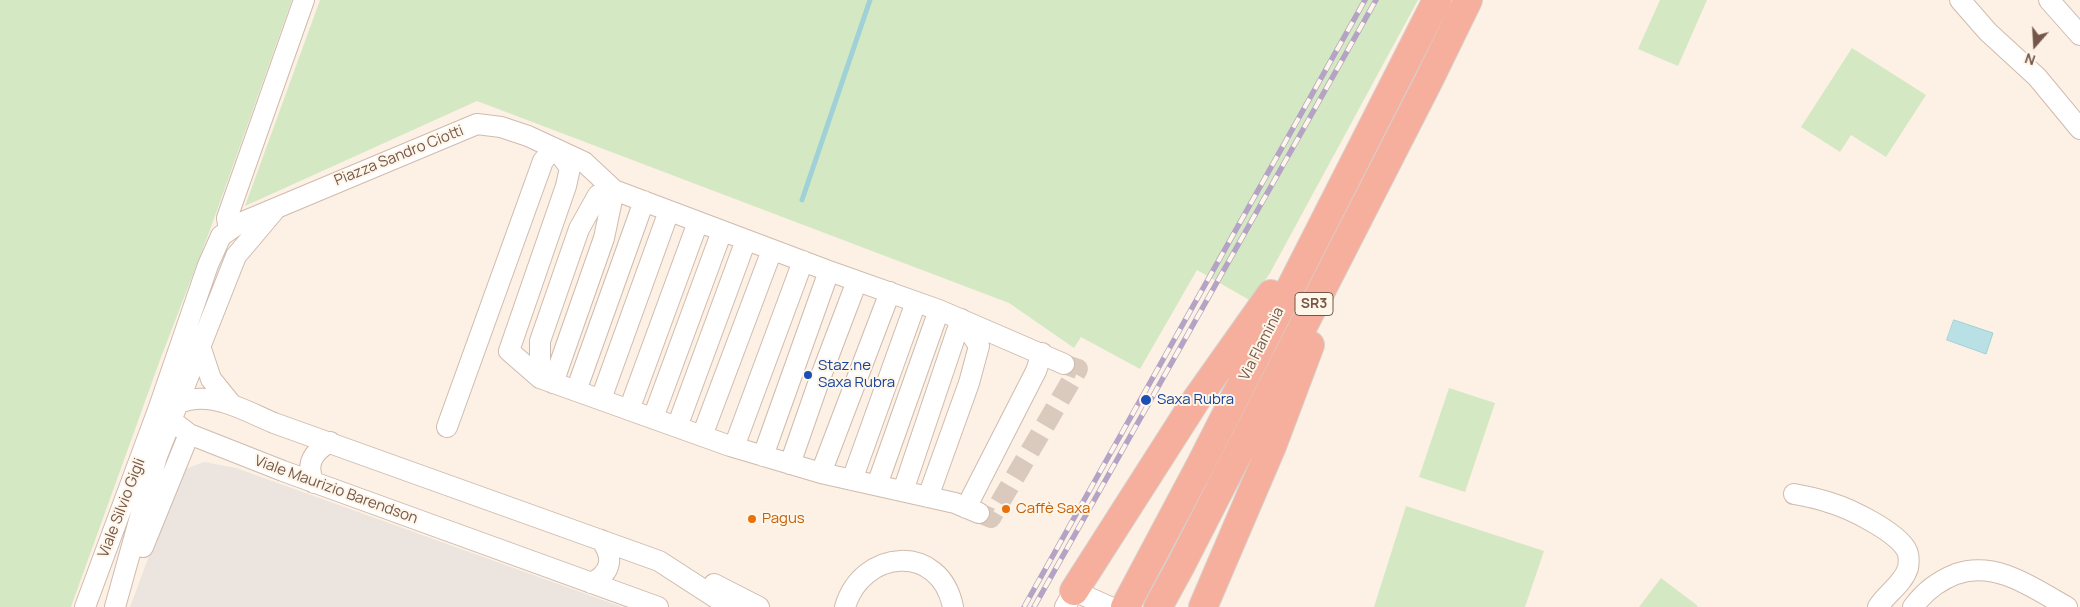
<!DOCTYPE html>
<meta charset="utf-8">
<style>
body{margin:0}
#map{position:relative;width:2080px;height:607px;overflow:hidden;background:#fcf1e4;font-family:Manrope,sans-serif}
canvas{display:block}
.north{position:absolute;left:2010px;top:20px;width:50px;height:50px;-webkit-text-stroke:4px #fff6ea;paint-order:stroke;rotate:199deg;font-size:14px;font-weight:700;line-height:20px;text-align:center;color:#74574a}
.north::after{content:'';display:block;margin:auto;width:18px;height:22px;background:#74574a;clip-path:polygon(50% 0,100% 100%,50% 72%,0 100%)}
</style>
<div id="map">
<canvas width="2080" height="607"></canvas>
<div class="north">N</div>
</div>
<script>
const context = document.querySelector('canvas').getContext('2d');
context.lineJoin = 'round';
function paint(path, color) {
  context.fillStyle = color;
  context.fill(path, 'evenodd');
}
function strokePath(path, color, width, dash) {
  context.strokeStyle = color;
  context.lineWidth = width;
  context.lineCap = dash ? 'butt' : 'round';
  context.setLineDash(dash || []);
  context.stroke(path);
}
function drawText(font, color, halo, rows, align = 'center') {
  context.font = font + ' Manrope,sans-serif';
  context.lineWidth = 4;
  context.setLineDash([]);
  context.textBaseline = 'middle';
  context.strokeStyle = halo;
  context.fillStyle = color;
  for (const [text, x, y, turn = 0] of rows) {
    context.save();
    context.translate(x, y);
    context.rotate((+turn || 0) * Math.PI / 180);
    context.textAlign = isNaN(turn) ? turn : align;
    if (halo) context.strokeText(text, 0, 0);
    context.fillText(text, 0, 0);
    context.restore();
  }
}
paint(new Path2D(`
 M 204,462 L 236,468 L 622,607 L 130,607 L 173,492 L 183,470 Z`), '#ebe4df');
paint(new Path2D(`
 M 0,0 L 292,0 L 210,230 L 160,360 L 71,607 L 0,607 Z
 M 320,0 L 1418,0 L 1270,273 L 1251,301 L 1197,270 L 1140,369 L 1081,337 L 1074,348 L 1009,303 L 477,101 L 245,206 Z
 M 1660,0 L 1707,0 L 1678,66 L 1638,49 Z
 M 1852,48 L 1926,95 L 1886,157 L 1851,135 L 1840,152 L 1801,127 Z
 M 1449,388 L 1495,403 L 1465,492 L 1419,477 Z
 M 1406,506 L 1544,551 L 1525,607 L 1374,607 Z
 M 1661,578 L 1698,606 L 1697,607 L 1639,607 Z`), '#d4e9c3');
const water = new Path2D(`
 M 1954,320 L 1993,333 L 1986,354 L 1947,340 Z`);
paint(water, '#b9e1e5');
strokePath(water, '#a0d1d6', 1);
strokePath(new Path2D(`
 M 802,200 L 870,0`), '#a0d1d6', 5);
strokePath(new Path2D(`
 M 979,513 L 991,518 L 1078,369 L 1064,364`), '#dacabe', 20, [20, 10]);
const minor = new Path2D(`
 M 1960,0 L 1988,32 L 2037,77 L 2080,129
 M 2049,0 L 2080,35
 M 556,149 L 570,168 L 566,186 L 509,351 L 540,378 L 730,446 L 821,473 L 955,503 L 979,513
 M 229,230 L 227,218 L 304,0
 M 201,349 L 211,379 L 232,405
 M 540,378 L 540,341 L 579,229 L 598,195 L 614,190
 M 553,383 L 604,238 L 614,190
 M 576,391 L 644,201
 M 601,399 L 669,211
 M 158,410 C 171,405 183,400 196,399 C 223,397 250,413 274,423 L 659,561 L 730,607
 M 158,410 L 189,434 L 283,471 L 658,607
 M 629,410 L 698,222
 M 653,418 L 722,231
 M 447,427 L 543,161 L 554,148
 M 677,427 L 746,240
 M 702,436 L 772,250
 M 734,447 L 803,261
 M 763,456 L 829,271
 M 790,464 L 819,381 L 857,281
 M 821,473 L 890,292
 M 852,480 L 916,302
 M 314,483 C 305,464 313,452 330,442
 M 877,485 L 939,310
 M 903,491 L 961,319
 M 1794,494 C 1806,496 1819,499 1831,503 C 1851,509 1895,531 1906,549 C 1909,554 1909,562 1908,568 C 1903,584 1887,593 1878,607
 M 928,497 L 969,383 L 979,346 L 961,319
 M 966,508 L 1036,371 L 1042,353
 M 143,547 L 189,434
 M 591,583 C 612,573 614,557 601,540
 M 714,584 L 759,607
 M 85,607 L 158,410 L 208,265 L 221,236 L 238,224 L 477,124 L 501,127 L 528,136 L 584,162 L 614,190 L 829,271 L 939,310 L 1064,364
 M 115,607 L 157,456 L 236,256 L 274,211
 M 845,607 C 862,549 940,542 953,607
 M 1065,607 L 1074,591 L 1110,607
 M 1913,607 C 1924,592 1938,581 1956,574 C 1996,560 2033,588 2067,607`);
const highway = new Path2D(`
 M 1074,591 L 1196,400 L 1271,294
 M 1125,607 L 1201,464 L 1437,0
 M 1158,607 L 1181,565 L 1429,80 L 1468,0
 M 1203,607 L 1272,446 L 1310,345`);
strokePath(minor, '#cfbbae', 22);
strokePath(highway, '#d8d0cc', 30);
strokePath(minor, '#fff', 20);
strokePath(highway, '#f5af9c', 28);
const rail = new Path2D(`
 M 1024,607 L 1365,0
 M 1034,607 L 1376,0`);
strokePath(rail, '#b4a3c5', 5.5);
strokePath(rail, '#fff6ea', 4, [11]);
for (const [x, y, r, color] of [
 [808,375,5,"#1a4fb4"],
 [1146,400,6,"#1a4fb4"],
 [1006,509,5,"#e8710a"],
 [752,519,5,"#e8710a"]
]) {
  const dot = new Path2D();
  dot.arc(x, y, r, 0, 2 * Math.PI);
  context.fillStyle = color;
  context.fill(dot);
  strokePath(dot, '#fff6ea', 2);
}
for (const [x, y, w] of [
 [1314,304,38]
]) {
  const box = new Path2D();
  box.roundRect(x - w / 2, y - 11.5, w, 23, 4);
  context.fillStyle = '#fff6ea';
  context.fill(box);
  strokePath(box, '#74574a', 1);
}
drawText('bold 14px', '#74574a', null, [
 ["SR3",1314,304]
]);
drawText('15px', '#74574a', '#fff6ea', [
 ["Piazza Sandro Ciotti",399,156,-22],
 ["Via Flaminia",1262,344,-63],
 ["Viale Maurizio Barendson",336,490,20],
 ["Viale Silvio Gigli",122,508,-69]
]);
drawText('15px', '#164399', '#fff6ea', [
 ["Staz.ne",818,366],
 ["Saxa Rubra",818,383],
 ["Saxa Rubra",1157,400]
], 'left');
drawText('15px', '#c56008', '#fff6ea', [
 ["Caffè Saxa",1016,509],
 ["Pagus",762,519]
], 'left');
</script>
